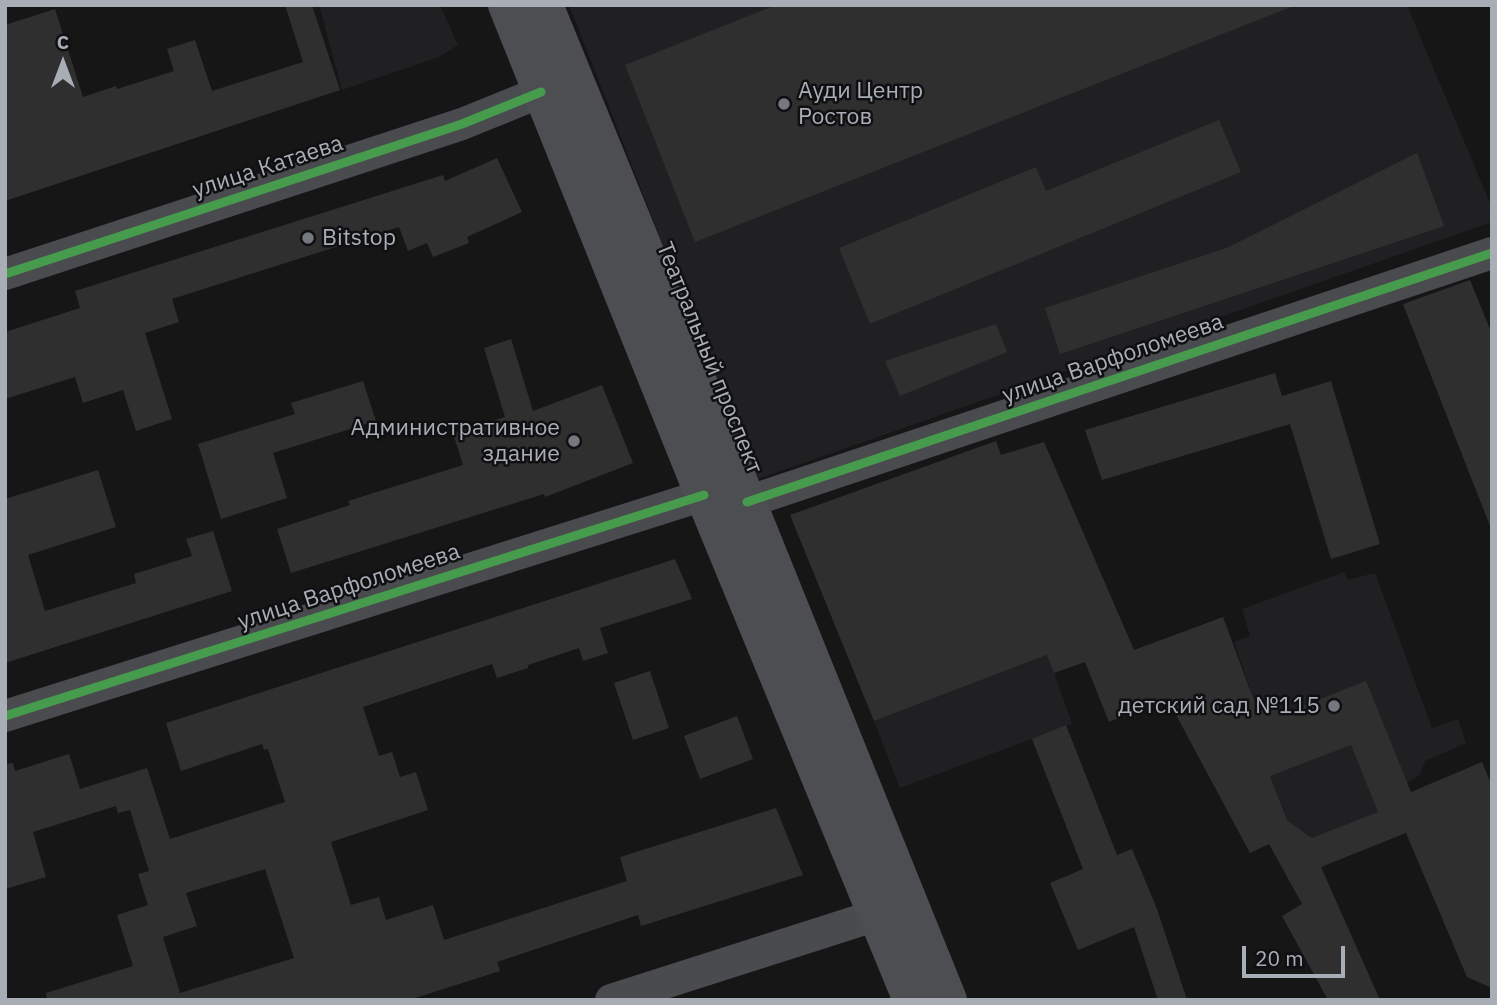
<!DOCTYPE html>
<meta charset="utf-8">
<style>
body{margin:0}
#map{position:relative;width:1497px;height:1005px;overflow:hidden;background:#161616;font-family:"IBM Plex Sans",sans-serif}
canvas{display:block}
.frame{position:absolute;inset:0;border:7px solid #a8adb6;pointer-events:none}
.north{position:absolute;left:28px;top:28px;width:70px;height:70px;-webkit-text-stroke:5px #101012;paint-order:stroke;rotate:0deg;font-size:19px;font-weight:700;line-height:28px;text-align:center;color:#a8adb6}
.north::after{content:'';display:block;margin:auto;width:24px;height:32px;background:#a8adb6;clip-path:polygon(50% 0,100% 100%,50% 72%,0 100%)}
.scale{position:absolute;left:1242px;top:946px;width:103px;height:32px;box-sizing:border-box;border:4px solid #a8adb6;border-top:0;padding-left:9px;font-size:21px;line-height:24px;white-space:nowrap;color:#a8adb6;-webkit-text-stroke:5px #101012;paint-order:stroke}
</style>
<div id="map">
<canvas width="1497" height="1005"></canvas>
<div class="frame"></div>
<div class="north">С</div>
<div class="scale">20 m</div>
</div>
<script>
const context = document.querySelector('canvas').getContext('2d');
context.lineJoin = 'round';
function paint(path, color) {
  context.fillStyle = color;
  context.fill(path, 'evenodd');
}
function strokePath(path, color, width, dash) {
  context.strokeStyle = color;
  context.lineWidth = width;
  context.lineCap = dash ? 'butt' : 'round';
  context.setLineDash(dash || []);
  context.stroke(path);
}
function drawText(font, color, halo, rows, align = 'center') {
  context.font = font + ' "IBM Plex Sans",sans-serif';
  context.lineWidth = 5;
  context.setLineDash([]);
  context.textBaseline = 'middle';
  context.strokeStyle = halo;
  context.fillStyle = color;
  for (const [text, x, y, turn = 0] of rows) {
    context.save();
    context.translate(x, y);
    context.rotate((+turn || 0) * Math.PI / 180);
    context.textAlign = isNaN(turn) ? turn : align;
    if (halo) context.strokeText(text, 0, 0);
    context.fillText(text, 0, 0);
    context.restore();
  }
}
paint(new Path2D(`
 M 319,5 L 440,5 L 458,45 L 439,57 L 342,90 Z
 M 569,5 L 1407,5 L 1492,208 L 1492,222 L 755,480 Z
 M 1344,572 L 1348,580 L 1375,573 L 1432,728 L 1458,719 L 1466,743 L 1425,761 L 1420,775 L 1407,783 L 1424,825 L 1321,867 L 1310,836 L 1287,820 L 1239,694 L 1250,688 L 1234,642 L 1250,636 L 1242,609 Z
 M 1048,655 L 1072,724 L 900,788 L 874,721 Z`), '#202022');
paint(new Path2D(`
 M 285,5 L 312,5 L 340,90 L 5,201 L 5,25 L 55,9 L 83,97 L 116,86 L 117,89 L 174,71 L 167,49 L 195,40 L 212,91 L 303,62 Z
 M 776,5 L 1291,5 L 1291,7 L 695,242 L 625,65 Z
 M 1219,120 L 1241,172 L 870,324 L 839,248 L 1036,167 L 1046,191 Z
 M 1417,153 L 1444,226 L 1060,354 L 1045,308 L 1229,247 Z
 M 497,158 L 522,212 L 467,237 L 469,243 L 433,257 L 427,243 L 408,251 L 399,227 L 172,299 L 179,322 L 145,333 L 172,419 L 136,431 L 123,390 L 83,403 L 75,377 L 5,399 L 5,332 L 80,308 L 75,291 L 443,175 L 445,181 Z
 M 1470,280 L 1492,334 L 1490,526 L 1403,304 Z
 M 996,324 L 1007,352 L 900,396 L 885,361 Z
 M 511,339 L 533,411 L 602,385 L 633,463 L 545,497 L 544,494 L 291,573 L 277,529 L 350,505 L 348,501 L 463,465 L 453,433 L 505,417 L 484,348 Z
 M 1275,373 L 1282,396 L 1331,381 L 1380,544 L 1331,559 L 1290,424 L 1102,480 L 1085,430 Z
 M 363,381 L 376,421 L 273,453 L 287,498 L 221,519 L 198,444 L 295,414 L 291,403 Z
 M 996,441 L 1001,455 L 1044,442 L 1134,650 L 1223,617 L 1256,706 L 1276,699 L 1282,714 L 1366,681 L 1411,792 L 1482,762 L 1492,786 L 1492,988 L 1467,977 L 1406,833 L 1321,867 L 1380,1000 L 1328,1000 L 1282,916 L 1302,904 L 1269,844 L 1250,853 L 1167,698 L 1109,722 L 1085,662 L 1054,673 L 1047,655 L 874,721 L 790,515 ZM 1351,745 L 1378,812 L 1312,838 L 1287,820 L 1270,776 Z
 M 98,470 L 116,527 L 28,555 L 45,611 L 136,583 L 134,574 L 192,556 L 186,539 L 213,531 L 232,591 L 5,663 L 5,499 Z
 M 675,559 L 692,599 L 600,628 L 608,653 L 583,661 L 579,648 L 528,665 L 528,668 L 497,678 L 492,664 L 363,707 L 379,756 L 392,752 L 400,777 L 416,772 L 428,810 L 331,842 L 351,905 L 379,897 L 386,920 L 433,905 L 444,940 L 627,881 L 620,857 L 776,808 L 803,875 L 641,926 L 638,915 L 497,962 L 500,971 L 409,1000 L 47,1000 L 46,993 L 133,966 L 117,915 L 148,905 L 138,874 L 149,871 L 130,810 L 118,813 L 116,806 L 33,832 L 46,877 L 5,889 L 5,764 L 13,763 L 15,771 L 69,754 L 80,789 L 147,768 L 170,839 L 285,802 L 268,749 L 264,750 L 262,744 L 181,771 L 166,723 ZM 265,869 L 294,958 L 180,993 L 163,937 L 197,926 L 186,893 Z
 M 650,671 L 669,728 L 633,740 L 614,683 Z
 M 737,716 L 753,759 L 700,779 L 684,736 Z
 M 1066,725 L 1117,855 L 1132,849 L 1157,909 L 1187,1000 L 1158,1000 L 1134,927 L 1078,950 L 1050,883 L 1083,869 L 1032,739 Z`), '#2f2f30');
strokePath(new Path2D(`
 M 5,274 L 462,124 L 541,92
 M 747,502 L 1492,253
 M 5,716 L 704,495
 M 611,1000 L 877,915`), '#4a4b4f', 32);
strokePath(new Path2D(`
 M 507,5 L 704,495 L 912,1000
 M 544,5 L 747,502 L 948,1000`), '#4d4e51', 38);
strokePath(new Path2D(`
 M 5,274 L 462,124 L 541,92
 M 747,502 L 1492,253
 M 5,716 L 704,495`), '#469c4c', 9);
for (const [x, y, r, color] of [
 [784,104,7,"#75787e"],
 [308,238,7,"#75787e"],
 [574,441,7,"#75787e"],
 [1334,706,7,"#75787e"]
]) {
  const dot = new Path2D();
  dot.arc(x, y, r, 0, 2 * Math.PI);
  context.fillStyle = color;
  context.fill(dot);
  strokePath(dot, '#101012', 2.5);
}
drawText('23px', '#a8adb6', '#101012', [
 ["Ауди Центр",798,91],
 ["Ростов",798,117],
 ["Bitstop",322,238],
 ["Административное",560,428,"right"],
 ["здание",560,454,"right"],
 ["детский сад №115",1320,706,"right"]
], 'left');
drawText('23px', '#a8adb6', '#101012', [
 ["улица Катаева",268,167,-18],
 ["Театральный проспект",709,358,68],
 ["улица Варфоломеева",1113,359,-19],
 ["улица Варфоломеева",349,587,-18]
]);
</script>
